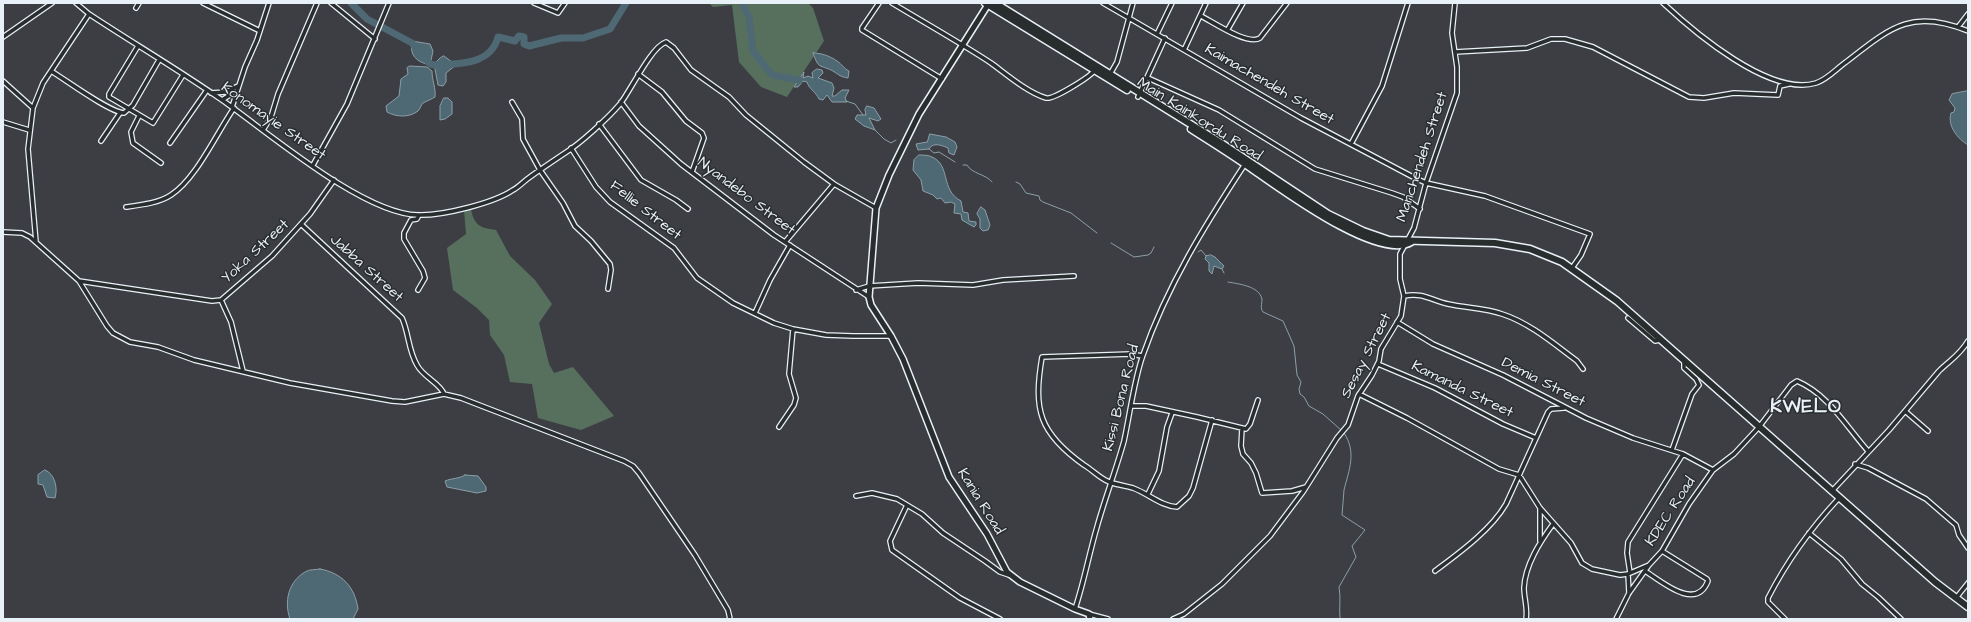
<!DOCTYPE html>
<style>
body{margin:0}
#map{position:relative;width:1971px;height:622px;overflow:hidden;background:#3d3e44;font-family:"Architects Daughter",sans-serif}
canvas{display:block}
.frame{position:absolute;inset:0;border:4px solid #e8f1f8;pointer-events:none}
</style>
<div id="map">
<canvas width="1971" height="622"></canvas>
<div class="frame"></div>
</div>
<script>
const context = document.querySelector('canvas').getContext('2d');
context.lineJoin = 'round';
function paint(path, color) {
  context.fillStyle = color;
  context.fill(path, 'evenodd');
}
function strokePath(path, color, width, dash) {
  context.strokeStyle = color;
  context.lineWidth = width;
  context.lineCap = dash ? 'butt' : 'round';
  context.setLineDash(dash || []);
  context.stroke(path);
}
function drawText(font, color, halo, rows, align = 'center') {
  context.font = font + ' "Architects Daughter",sans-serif';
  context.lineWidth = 3;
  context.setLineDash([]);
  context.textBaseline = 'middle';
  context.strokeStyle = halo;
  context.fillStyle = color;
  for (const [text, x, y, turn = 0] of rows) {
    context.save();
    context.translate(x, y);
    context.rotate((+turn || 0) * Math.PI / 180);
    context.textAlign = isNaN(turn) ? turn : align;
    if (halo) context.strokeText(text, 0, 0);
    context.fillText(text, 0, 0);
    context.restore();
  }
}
paint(new Path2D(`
 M 709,3 L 808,3 L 813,8 L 824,41 L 816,53 L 813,53 L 814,56 L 787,97 L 761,87 L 739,62 L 732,5 L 713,7 Z
 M 471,209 C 474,226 481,228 496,230 L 510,256 L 535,280 L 552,304 L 539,323 L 549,364 L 554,373 L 573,367 L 614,416 L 581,430 L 538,418 L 532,384 L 510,382 L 504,355 L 490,335 L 489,320 L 477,308 L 453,290 L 447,248 L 466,234 L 464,210 Z`), '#57705d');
const water = new Path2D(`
 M 412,41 L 430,44 L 433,51 L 430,65 C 417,62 409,56 412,41 Z
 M 813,53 C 821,53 830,56 837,61 C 842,64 843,68 849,71 L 848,78 C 841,77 839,75 833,71 C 819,64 819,70 813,53 Z
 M 444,56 L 456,65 L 446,73 L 446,82 L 443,86 L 438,85 L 434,64 L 440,58 Z
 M 410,66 L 427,67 L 432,71 C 432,80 436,88 435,97 C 432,99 427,101 423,103 C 421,105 420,109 418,111 C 409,118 396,117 387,112 L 386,106 L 399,96 L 401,79 L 408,74 L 407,68 Z
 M 817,69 L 822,70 L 823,73 L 818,78 L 832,83 L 834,88 L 832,96 L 835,96 L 842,90 L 849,90 L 845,98 L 847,102 L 832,102 L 827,95 L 823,100 L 819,99 C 816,92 809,89 807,82 L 803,81 L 798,87 L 794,87 L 804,72 L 803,78 L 808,76 L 813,78 L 812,73 Z
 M 1968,91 L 1968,145 C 1958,139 1947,126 1951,113 L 1954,112 L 1955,108 L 1949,100 L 1952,94 Z
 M 444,98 L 448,98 L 452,102 L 452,114 L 445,119 L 440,120 L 440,106 Z
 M 867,106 L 874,108 L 881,119 L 878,121 L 869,118 L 875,130 L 864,126 L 855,119 L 857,115 L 866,115 L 865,110 Z
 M 930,134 L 946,137 L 955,142 L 957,147 L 954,155 L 949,153 L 948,148 C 941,145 933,142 929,149 L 918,150 L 916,144 L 927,142 Z
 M 919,155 C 923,155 929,155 932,157 C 951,165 940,190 961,201 L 963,212 L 968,213 L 969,221 L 976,222 L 976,225 L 974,227 L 962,220 L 961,214 L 954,213 L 955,204 L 951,202 L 945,203 L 941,198 L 937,199 L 933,195 L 923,191 L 921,180 L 913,170 L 914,160 Z
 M 981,207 L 985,210 L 990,225 L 988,230 L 983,231 L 980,228 L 980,219 L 977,214 Z
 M 1211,255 L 1215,257 L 1224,266 L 1222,269 L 1214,266 L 1212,274 L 1209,271 L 1209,263 L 1205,259 L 1206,256 Z
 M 45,470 C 55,474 58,488 55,498 L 47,497 L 43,485 L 38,484 L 38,475 Z
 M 465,475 L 478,476 L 486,487 L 486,491 L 477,493 L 447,487 L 445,481 C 452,478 459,479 465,475 Z
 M 320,569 C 342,573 355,587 358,609 L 353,619 L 290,619 C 284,602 288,582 305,572 C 309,569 316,570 320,569 Z`);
paint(water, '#4e6973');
strokePath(water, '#8c9fa8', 1);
strokePath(new Path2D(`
 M 846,101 L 855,104 L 863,115
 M 875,130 L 884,139 L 891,143 L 896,140
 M 929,149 L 934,153 L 939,152 L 955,162
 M 963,165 L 967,165 C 972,174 986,174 992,182
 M 1016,182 L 1020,184 L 1026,193 L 1039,196 L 1040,200 L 1043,202 L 1071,213 L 1097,233
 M 1111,243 L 1134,257 L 1148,255 L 1151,253 L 1154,247
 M 1198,252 L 1201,250 L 1206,256
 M 1222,269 L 1224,273
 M 1228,282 C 1239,284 1259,286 1262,299 C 1262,304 1260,308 1263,312 L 1283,321 L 1294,346 L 1297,375 L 1301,382 L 1299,389 L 1300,394 L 1304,397 L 1309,406 L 1323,414 L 1342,431
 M 1340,619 C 1339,608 1341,597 1339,587 L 1356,557 L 1352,546 L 1365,530 L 1342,515 C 1343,507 1343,498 1344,490 C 1349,470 1357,452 1344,433`), '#8c9fa8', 1);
strokePath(new Path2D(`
 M 351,3 L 367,19 L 412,43 L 417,49
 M 742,3 L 749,17 L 753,51 L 772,75 L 799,80
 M 424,57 L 430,64 L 435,65 C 458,64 491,65 498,37 L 515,41 L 519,36 L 524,37 L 524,44 L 529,46 L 561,38 L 583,38 L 610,29 L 626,3`), '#4e6973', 7);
const street = new Path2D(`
 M 76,3 L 89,14 C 133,43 179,70 222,100 C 269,133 363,214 418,215 C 442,216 494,203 513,190 C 519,187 524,181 530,177 C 541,169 553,161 565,153 C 581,143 608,118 620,104 C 631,90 651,47 666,42 L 674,48 L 691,70 L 729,97 L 746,115 L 804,162 L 834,184 L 876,208
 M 203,3 L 260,31
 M 331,3 L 375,39
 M 534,3 L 558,13 L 565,3
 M 879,3 L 862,28 L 862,30 L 942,79
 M 892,3 C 925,23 959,42 991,63 C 1006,74 1028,93 1046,98 C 1053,100 1090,77 1095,70
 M 1103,3 L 1301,118 L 1413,177 L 1426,183 L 1485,196 L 1590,234 L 1581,255 L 1572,268
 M 1663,3 C 1694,32 1770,97 1816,83 C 1828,79 1836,69 1846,62 C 1890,28 1911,8 1968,31
 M 136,8 L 139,3
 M 1201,16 C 1213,22 1248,46 1260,38 L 1287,3
 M 1958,27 L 1968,14
 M 1228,29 L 1243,3
 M 1157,34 L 1172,3
 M 3,37 L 52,3
 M 138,46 L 109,94 L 109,97 L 153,123 L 183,75
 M 1184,50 L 1206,3
 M 1455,52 L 1527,48 L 1551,39 L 1565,39 L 1593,47 L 1689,97 L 1704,98 L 1734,93 L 1778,95 L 1780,86 L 1789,84
 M 51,71 C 66,80 109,112 124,113 L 133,105 L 159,60
 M 638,74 L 662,92 L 686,121 L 702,133 L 704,138 L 692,172
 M 1109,76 L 1117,62 L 1133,3
 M 1148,78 L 1219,110 L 1315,169 L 1392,193 L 1403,197 L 1420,209
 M 3,81 L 33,108
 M 211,93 L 226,92 L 238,86
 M 1138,97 L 1165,38
 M 222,100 L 236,91
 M 512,102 L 522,119 L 523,139 L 540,170 L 563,203 L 575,226 L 591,241 L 610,264 L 611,270 L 608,289
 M 621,102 L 639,126 L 681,164 L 774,235 L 869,297
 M 232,107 L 245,67 L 257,40 L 269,3
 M 139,116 L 131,132 L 133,143 L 161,163
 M 3,122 L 29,130
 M 599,124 L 641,180 L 676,200 L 688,209
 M 263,130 L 271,117 L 278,94 L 317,3
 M 101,141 L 120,113
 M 170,143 L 207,90
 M 1351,144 L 1382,86 L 1408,3
 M 571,148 L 596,187 L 610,202 L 674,248 L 697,278 L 733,303 L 774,323 L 793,329 L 826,335 L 853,336 L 890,336
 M 313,165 L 347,104 L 389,3
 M 126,207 C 141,205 159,203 171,195 C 196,179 216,134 234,108
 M 302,225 L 402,318 C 409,333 408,350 417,365 C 423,377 440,383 444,394
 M 3,232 L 22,233 L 30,237 L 79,281 L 107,326 L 113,333 L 130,342 L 158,347 L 194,360 L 290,383 L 392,401 L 405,402 L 444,394 L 461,398 L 624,461 L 633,466 L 639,473 L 695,555 L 728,610 L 730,619
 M 36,242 L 28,149 L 33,108 L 43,83 L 89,14
 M 785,242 L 834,184
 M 79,281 L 212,301 L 221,300 L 272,256 L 310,214 L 334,180
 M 418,290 L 425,278 L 423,271 L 404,239 L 404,233 L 411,220 L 417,219 L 419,215
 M 856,290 L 869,286 L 918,283 L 973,285 L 1003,280 L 1074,276
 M 1404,296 C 1422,292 1431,300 1448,304 C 1466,308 1485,308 1502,314 C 1530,323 1554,344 1577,361 L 1583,369
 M 221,300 L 231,322 L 243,371
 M 755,313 L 770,280 L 790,245
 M 1628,318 L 1655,341 L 1660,340
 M 1397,322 L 1433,344 L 1503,375 L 1586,418 L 1633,438 L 1683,454 L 1713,470
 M 1142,356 L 1131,354 L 1042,357 C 1033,410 1039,433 1084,465 C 1094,471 1101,480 1112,483 C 1119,485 1126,486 1133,488 C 1149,494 1161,506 1177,507 L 1189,496 L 1193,488 L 1212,420
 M 1378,364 L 1435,388 L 1503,424 L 1536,438
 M 1359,394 L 1407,418 L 1499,469 L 1519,475 L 1540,508 L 1571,543 L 1582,563 L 1592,569 L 1620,575 L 1628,574 L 1649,565
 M 1132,406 L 1146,406 L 1197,417 L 1246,429 L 1250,424 L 1258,400
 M 1905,411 L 1928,431
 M 779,427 L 794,405 L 796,398 L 789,374 L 793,329
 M 1242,428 L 1241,446 L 1243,454 L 1251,463 L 1256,473 L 1262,493 L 1292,491 L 1306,487
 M 1672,450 L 1692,394 L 1699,385 L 1696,379 L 1684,368 L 1684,361
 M 1855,464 L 1868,468 L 1926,499 L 1956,525 L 1959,535 L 1968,548
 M 1832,491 L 1889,430 L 1939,371 C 1950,360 1959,356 1968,341
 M 1148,494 L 1159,471 L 1167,427 L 1172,413
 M 856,496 L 872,493 L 897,499 L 922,514 L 943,533 L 985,561 L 1000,572 L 1009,575
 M 907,505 L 890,541 L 892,550 L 960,598 L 1000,619
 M 1540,508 L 1540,541
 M 1809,533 L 1841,559 L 1862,584 L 1878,597 L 1901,619
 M 1435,571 C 1459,553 1491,530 1506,504 L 1548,412 L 1551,409 L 1564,408
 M 1645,571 C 1661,581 1696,612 1708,581 L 1707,579 L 1662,551
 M 1630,573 L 1627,553 L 1628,542 L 1683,454
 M 1628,574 L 1629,593
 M 1956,598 L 1968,583
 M 1075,609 C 1084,582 1089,554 1097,527 C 1105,498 1116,470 1124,441 C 1130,414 1134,380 1143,355 C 1167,286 1205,225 1245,164
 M 1089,614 L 1108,619
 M 1173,619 L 1184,614 L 1222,584 L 1270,536 L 1303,492 L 1337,438 L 1348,425 L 1358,396 L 1372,375 L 1379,361 L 1381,349 L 1401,316 L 1404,296 L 1400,279 L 1400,254 L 1414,228 L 1426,183 L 1457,93 L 1457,67 L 1452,33 L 1455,3
 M 1526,619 C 1528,609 1524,598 1524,588 C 1525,565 1540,542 1553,524
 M 1616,619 L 1629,593 L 1649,565 L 1662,551 L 1689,504 L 1713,470 L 1734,454 L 1759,427 L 1791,385 L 1797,381 C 1828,394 1846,426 1868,451
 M 1785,619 L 1768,602 L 1768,598 C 1787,561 1811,528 1839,498`);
const secondary = new Path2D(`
 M 989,3 L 919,114 L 889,175 L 876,208 L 869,297 L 871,305 L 891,336 L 903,359 L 949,477 L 987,534 L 1007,572 L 1020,582 L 1075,609 L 1089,614 L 1090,619`);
const primary = new Path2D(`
 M 985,3 L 1127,90
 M 995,3 L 1221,143 L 1328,214 L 1363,231 L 1389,240 L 1495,243 L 1530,249 L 1562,262 L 1617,301 L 1935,582 L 1968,607
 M 1191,129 C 1213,143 1234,156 1255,171 C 1283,190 1378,261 1411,242`);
strokePath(street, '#e8f1f8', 6);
strokePath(secondary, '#e8f1f8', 8);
strokePath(primary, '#e8f1f8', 9);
strokePath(street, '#2a2d2e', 3.5);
strokePath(secondary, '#2a2d2e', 5);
strokePath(primary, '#2a2d2e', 6);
drawText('15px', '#e8f1f8', '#2a2d2e', [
 ["Kaimachendeh Street",1269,85,30],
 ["Main Kainkordu Road",1199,120,32],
 ["Konomayie Street",273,122,35],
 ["Manchendeh Street",1423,157,-72],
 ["Nyandebo Street",746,197,37],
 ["Fellie Street",645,211,38],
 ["Yoka Street",256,252,-43],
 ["Jabba Street",366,269,42],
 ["Sesay Street",1367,356,-63],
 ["Demia Street",1543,383,27],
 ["Kamanda Street",1462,390,26],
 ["Kissi Bona Road",1122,398,-76],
 ["Kania Road",980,502,58],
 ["KDEC Road",1671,512,-57]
]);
context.letterSpacing = '1px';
drawText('bold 19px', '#e8f1f8', '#2a2d2e', [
 ["KWELO",1806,408]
]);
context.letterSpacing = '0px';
</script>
